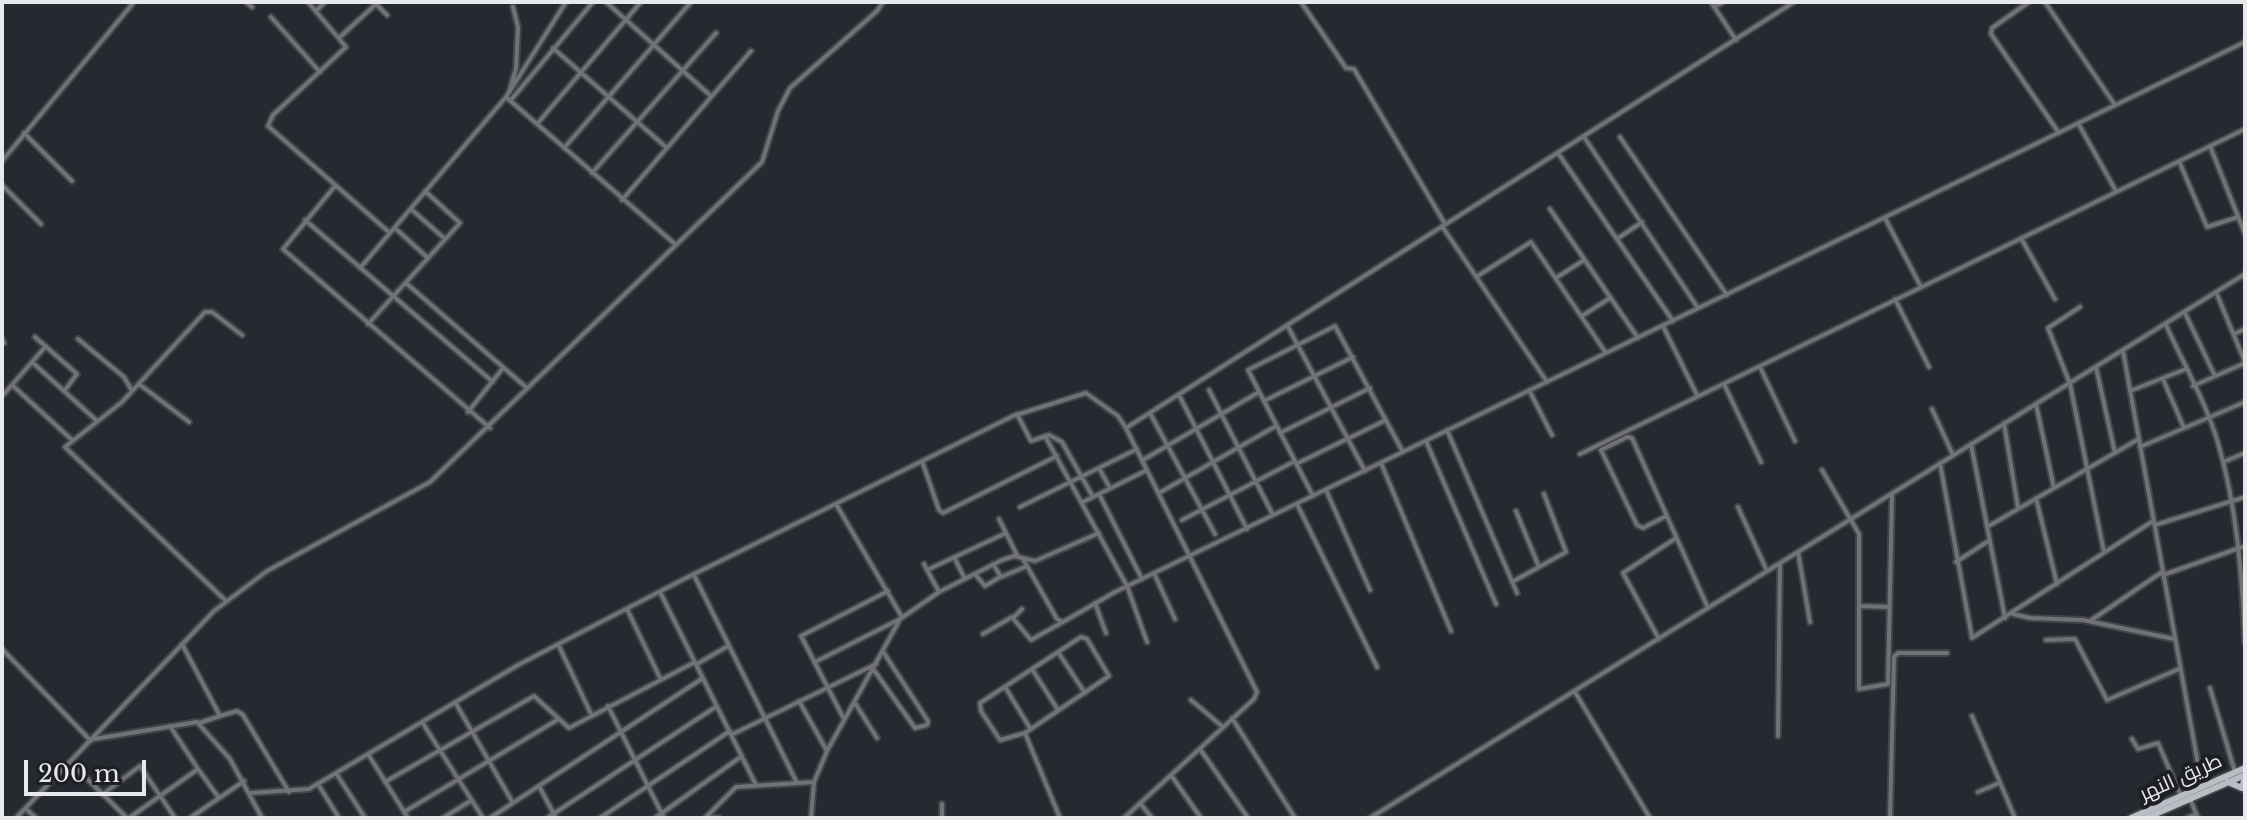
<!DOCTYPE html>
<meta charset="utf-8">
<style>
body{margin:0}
#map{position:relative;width:2247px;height:820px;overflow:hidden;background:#26292f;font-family:"Libre Baskerville",serif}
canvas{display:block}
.frame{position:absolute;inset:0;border:4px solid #e7e9ed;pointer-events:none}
.scale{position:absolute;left:24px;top:760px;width:122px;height:36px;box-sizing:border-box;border:4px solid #e7e9ed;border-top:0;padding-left:10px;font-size:24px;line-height:28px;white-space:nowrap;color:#e7e9ed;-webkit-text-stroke:6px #1d1f25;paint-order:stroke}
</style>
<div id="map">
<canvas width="2247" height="820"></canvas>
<div class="frame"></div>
<div class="scale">200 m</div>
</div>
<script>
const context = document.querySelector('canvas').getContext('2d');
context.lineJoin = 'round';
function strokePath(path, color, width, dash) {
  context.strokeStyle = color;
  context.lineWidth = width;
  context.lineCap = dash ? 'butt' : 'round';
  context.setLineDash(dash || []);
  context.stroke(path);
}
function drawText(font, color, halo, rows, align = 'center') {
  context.font = font + ' "Libre Baskerville",Cairo,serif';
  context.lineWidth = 8;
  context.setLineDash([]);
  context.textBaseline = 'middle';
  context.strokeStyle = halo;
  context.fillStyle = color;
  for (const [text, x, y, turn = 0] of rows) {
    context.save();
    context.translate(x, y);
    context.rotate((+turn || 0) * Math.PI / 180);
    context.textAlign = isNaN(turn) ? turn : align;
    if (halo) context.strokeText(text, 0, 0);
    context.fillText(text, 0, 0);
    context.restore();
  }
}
const minor = new Path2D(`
 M 246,2 L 252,7
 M 308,2 L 346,47 L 273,115 L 268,126 L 390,233
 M 374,2 L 387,15
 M 606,2 L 711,96
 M 1301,2 L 1346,68 L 1354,69 L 1445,224
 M 1711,2 L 1736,40
 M 2029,2 L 1992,28 L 1991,34 L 2059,133
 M 2045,2 L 2115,105
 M 1714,7 L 1723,2
 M 316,11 L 325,2
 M 271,17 L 320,72
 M 340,37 L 376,4
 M 553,48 L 667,148
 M 509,92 L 516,69 L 518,27 L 513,7
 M 506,97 L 675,244
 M 511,100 L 593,2
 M 2078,123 L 2116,191
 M 537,124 L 641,2
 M 24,133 L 72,181
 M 1584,137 L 1698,308
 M 1620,137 L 1727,295
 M 2210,146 L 2245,234
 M 564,148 L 691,2
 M 1558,153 L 1673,321
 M 2,161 L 134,2
 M 2179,161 L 2207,227 L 2238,217
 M 592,173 L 716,33
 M 2,185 L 41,224
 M 335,186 L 283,249 L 490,428
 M 622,200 L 751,51
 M 411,209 L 445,239
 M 1550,209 L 1638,338
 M 1885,218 L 1921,287
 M 305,220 L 493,382
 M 1442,226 L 1547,382
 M 395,228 L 428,258
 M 2021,238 L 2055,299
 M 1617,239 L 1642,222
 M 360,268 L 506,97 L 566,2
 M 1476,277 L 1531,242 L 1606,353
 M 1556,278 L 1584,260
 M 406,283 L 527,388
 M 2216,292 L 2245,362
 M 1895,299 L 1929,367
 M 2080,307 L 2048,328 L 2070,384 L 2104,552
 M 2185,313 L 2215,376
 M 1582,316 L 1610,298
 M 368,324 L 460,223 L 425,191
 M 1287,325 L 1365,471
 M 2166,325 C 2183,363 2206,402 2218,443 C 2237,507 2242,575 2245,642
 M 1663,326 L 1697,395
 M 2234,334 L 2245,329
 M 35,337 L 77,374 L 65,390
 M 2,339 L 4,343
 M 78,339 L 124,377 L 132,391
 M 2123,351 L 2202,786
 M 32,362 L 96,420
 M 1760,367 L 1795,441
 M 2096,367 L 2115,453
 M 2163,379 L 2184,428
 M 139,384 L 189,422
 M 1724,384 L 1761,462
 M 12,385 L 71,439
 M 2193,386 L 2245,363
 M 1209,390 L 1273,515
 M 1529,390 L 1552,435
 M 2130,391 L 2186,369
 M 4,394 L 46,346
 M 1179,395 L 1247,529
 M 1264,401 L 1353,357
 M 2036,404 L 2054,488
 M 1932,409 L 1953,455
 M 468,412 L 503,368
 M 1150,413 L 1215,534
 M 1017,414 L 1031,441 L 1049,435 L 1062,442 L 1093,497
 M 2004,423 L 2018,508
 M 1126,428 L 1794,2
 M 1447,430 L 1517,593
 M 1280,433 L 1370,388
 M 1045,436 L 1127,586 L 1147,642
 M 1426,441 L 1496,604
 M 1971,444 L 2005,618
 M 2140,447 L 2245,402
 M 1580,454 L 2245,129
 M 1143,460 L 1259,392
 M 922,461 L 939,510 L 943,513 L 1057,456
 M 2223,462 L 2245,453
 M 1381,463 L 1451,631
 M 1940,463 L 1972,638 L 2153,521
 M 1296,464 L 1386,420
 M 1100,470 L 1110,488
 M 1822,470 L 1859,534 L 1859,689 L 1888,684 L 1892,495
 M 1326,490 L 1370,590
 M 1159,493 L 1276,426
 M 1099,494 L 1142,579
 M 1313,496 L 1248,370 L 1335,326 L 1403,452
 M 2036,498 L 2057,584
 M 1083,502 L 1147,470
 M 836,504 L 902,617
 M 1297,504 L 1377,667
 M 1020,507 L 1137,449
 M 1738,507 L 1767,571
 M 1516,511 L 1539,567
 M 1666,516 L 1643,528 L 1637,525 L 1601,450 L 1627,437 L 1632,438 L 1708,608
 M 999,519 L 1018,557
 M 1182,520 L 1295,461
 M 2155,525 L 2245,497
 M 1987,527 L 2137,440
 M 1798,552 L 1810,622
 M 954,557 L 965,579
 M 1023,559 L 1057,619 L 1063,622 L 1115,592 L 2245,42
 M 1956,562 L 1990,540
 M 924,564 L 939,592
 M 993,564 L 1001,577 L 1027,566
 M 927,570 L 1006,533
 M 1154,573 L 1175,619
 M 975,574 L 985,586 L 1000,577
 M 694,575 L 797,783
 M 2163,575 L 2245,546
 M 1512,582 L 1566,552 L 1544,494
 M 660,592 L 756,785
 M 226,601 L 65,447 L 122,402 L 205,312 L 212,312 L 242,335
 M 1095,603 L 1106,633
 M 1859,606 L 1889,607
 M 627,609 L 661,680
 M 2013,614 L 2030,618 L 2083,620 L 2174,639
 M 1014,617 L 1022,609
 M 2090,621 L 2162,572
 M 983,634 L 1012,617 L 1031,640 L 1061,623
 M 1081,637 L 1087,639 L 1109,676 L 1025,733 L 1000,740 L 981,711 L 980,703 Z
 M 1659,639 L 1623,573 L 1676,538
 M 2046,640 L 2075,639 L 2107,700 L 2179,669
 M 182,644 L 220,716 L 237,711 L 243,715 L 289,792
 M 558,644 L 592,716
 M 2,649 L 91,741
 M 1058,652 L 1085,693
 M 815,662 L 900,619 L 939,592 L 1002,560 L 1014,556 L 1035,561 L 1099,533
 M 697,664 L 728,646
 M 1032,669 L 1058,710
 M 874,670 L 915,728 L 927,725 L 928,721 L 884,653
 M 1005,687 L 1030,728
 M 2210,688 L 2235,772
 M 1575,692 L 1650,818
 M 1191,700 L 1223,727
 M 799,701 L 827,751
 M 455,702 L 513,803
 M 855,703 L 877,738
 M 608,706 L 664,818
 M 1972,716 L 2015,818
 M 1232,718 L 1295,818
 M 844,719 L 801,636 L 888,591
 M 422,722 L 483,818
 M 199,723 L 220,716
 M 170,726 L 198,769
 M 1025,733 L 1060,818
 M 733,734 L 876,664
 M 1778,736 L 1780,563
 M 94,739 L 197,722 L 230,759 L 262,818
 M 2132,739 L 2138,749 L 2158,743 L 2181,796
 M 1200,749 L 1248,818
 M 368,754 L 408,818
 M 70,762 L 127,818
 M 336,773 L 365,818
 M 1171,775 L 1201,818
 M 385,782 L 534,696 L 569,728 L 695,662
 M 318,784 L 339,818
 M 539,786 L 556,818
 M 1978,792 L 1999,783
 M 251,793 L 309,789 L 518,665 L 682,580 L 1013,416 L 1086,393 L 1118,416 L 1126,428 L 1257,692 L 1254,699 L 1124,818
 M 103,794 L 140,766 L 175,818
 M 2190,799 L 2198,818
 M 1140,803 L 1152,818
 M 942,804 L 942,818
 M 26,809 L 36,818
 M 404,812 L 557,720
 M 707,817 L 719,818
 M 16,818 L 214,611 L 267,571 L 430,482 L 762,162 L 778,111 L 790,88 L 877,11 L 883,2
 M 129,818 L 198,769 L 219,798
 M 190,818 L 244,781
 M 443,818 L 472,800
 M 490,818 L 703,678
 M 547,818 L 717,706
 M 600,818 L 730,731
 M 655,818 L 742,756
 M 705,818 L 736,787 L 814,782
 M 811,818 L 814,782 L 827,751 L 899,621
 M 1370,818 L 2245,274
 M 1890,818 L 1894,657 L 1898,653 L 1947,653
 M 2187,818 L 2196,814`);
const major = new Path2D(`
 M 2228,782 L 2242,788 L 2245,777
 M 2131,818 L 2245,768
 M 2146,818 L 2245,775`);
strokePath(minor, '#41444a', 8);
strokePath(major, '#41444a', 10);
strokePath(minor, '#717276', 4);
strokePath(major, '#babdc3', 6);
drawText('20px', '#e7e9ed', '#1d1f25', [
 ["طريق النهر",2181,778,-24]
]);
</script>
